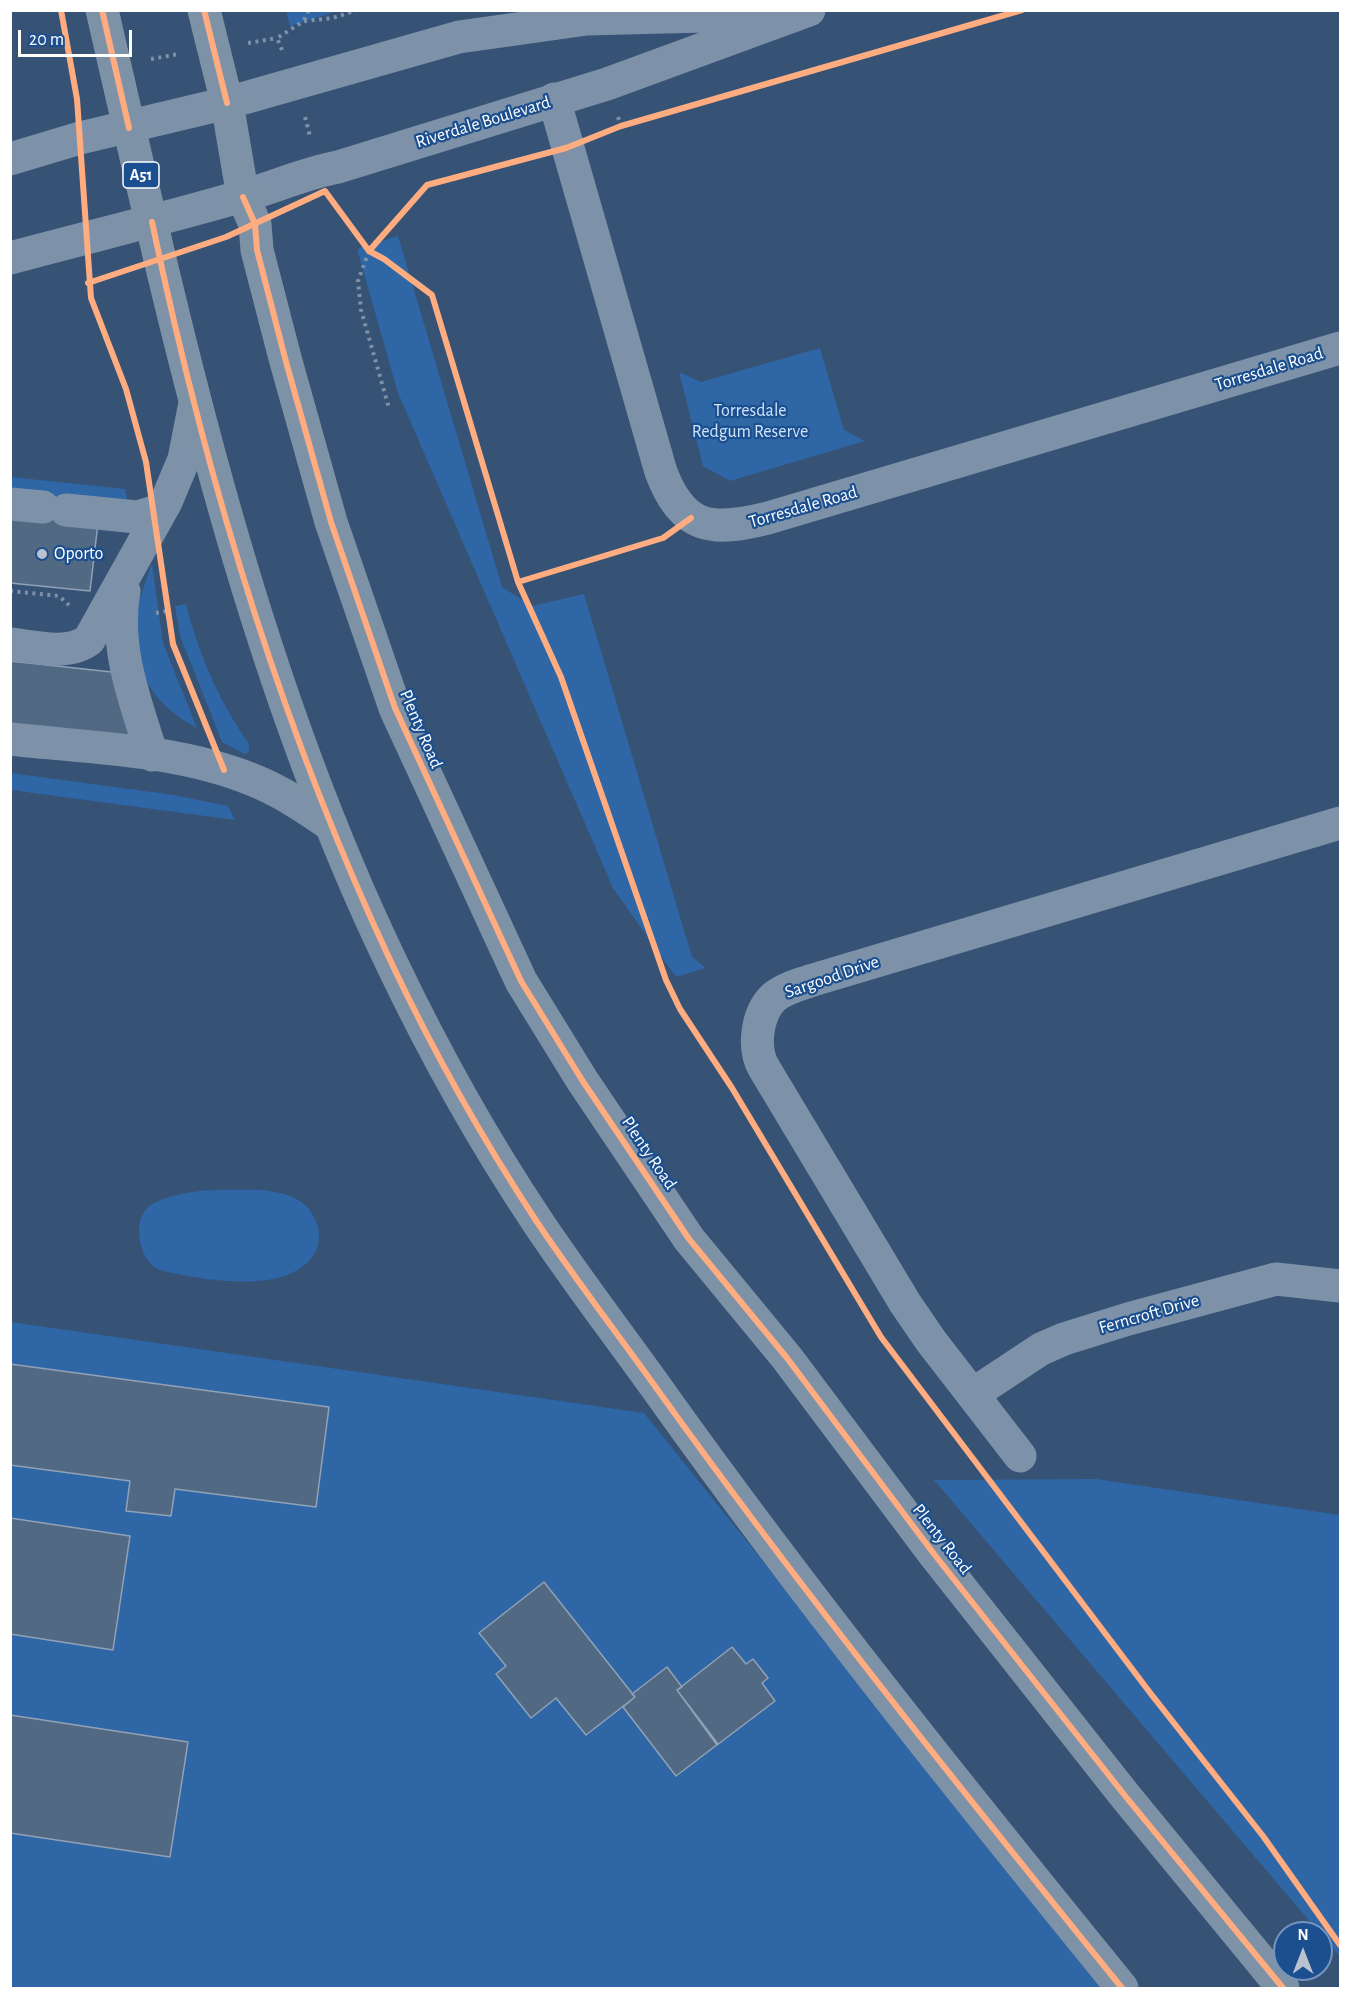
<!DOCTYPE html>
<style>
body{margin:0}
#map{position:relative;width:1351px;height:1999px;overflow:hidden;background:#365274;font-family:"Alegreya Sans",sans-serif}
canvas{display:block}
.frame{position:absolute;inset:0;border:12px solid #fff;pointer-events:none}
.north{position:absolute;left:1273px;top:1921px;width:60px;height:60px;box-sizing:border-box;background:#1b4f8f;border:2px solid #7695bc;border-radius:50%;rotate:0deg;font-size:16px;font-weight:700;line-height:24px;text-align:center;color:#fff}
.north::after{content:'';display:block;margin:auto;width:21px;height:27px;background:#b9c2ce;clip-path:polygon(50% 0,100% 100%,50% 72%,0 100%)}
.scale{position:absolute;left:18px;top:30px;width:114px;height:27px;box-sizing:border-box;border:3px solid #fff;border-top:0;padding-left:8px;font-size:18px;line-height:21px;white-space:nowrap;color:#fff;-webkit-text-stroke:4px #1b4f8f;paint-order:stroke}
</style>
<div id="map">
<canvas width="1351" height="1999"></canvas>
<div class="frame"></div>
<div class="north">N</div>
<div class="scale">20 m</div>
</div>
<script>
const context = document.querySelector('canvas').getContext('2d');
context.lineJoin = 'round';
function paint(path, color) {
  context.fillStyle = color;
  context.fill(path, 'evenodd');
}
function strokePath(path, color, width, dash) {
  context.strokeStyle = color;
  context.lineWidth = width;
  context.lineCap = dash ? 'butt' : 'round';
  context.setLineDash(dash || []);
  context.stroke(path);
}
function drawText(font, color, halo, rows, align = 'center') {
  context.font = font + ' "Alegreya Sans",sans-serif';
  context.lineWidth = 4.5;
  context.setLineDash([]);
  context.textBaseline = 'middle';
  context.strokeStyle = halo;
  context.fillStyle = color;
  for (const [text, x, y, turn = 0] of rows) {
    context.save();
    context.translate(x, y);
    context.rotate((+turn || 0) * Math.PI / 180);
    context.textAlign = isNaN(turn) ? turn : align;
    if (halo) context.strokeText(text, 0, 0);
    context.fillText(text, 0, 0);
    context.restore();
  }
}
paint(new Path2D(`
 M 286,10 L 338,10 L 338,11 L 290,26 Z
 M 398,236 L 502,587 L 532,606 L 584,594 L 692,957 L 706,968 L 676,977 L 613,888 L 398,393 L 357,249 Z
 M 820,348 L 844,430 L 865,441 L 730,481 L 703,466 L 679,372 L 701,382 Z
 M 11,477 L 125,489 L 128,503 L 11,494 Z
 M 152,563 L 163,643 L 197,728 C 153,705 133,672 136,622 C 137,602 146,581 152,563 Z
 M 186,604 C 199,655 219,701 249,744 L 249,752 L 245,754 L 222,742 L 180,636 L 175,606 Z
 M 11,773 L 174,795 L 228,806 L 235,820 L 11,790 Z
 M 262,1190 C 288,1193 310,1199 318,1227 C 320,1235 319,1245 315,1253 C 292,1292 220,1282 183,1275 C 173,1273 161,1272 153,1266 C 142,1256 139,1242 139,1229 C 140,1217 144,1208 154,1203 C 187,1187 227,1190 262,1190 Z
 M 11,1322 L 644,1413 L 1105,1988 L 11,1988 Z
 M 1096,1479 L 1340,1515 L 1340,1957 L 934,1480 Z`), '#2f66a5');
const building = new Path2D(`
 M 10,513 L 98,523 L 90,591 L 10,583 Z
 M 10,661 L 112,672 L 135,744 L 10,731 Z
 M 10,1364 L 329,1407 L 316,1507 L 175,1489 L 171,1516 L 126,1511 L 130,1481 L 10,1465 Z
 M 10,1518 L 130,1536 L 113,1650 L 10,1634 Z
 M 544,1582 L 635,1697 L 586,1735 L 556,1698 L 531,1718 L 496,1674 L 506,1666 L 479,1633 Z
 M 732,1647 L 746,1664 L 753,1659 L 768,1678 L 762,1683 L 775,1701 L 717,1745 L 677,1690 Z
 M 667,1667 L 682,1687 L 677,1690 L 718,1744 L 676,1776 L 623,1707 L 635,1697 L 632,1694 Z
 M 10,1715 L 188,1742 L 170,1857 L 10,1833 Z`);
paint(building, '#526984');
strokePath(building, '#92a2b6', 1.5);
strokePath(new Path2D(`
 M 304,20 L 309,10
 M 248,43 L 277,38
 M 282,50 L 277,38 L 304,21 L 333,18 L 357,10
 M 151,59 L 179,54
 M 305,117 L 310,136
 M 618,117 L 621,126
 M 369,251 L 358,281 L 361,310 L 389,408
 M 10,591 L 59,596 L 69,605
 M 156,613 L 167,611`), '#7d92a8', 4, [3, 4.5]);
strokePath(new Path2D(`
 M 554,99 L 661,472 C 683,530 712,532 768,518 L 1340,348
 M 10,159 L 80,138 L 227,103 L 459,37 L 587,19 L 706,16 L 757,10
 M 10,258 C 84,238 159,220 232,199 C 268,190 301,174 338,167 L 607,84 L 809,10
 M 10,504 L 43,507
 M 66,510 L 137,517 L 161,510
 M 124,591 C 114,649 135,700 152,755
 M 10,644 C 35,647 68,656 89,640 L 166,502 L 184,459 L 195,403
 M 10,739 C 91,748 177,749 253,780 C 281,791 306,808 331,825
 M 973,1394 L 1041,1349 L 1064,1339 L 1128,1319 L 1276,1279 L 1340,1286
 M 1020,1456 L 931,1341 L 905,1303 L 764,1068 C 752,1048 757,1013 774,997 C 785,988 801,984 813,980 L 1340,823`), '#7d92a8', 33);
strokePath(new Path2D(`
 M 102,10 C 177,334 247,663 392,964 C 434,1052 483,1140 537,1221 C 577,1281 621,1338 663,1397 C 808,1600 965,1795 1122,1988
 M 204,10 L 227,103 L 243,197 L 255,224 L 257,250 L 285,358 L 331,522 L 395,708 L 521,981 L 582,1080 L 689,1239 L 787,1358 L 934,1554 L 1126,1797 L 1283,1988`), '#7e92a7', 33);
strokePath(new Path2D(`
 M 61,10 L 77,99 L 91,298 L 126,389 L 146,462 L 173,644 L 224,770
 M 102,10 L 129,128
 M 204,10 L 227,103
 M 243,197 L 255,224 L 257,250 L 285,358 L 331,522 L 395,708 L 521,981 L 582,1080 L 689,1239 L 787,1358 L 934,1554 L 1126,1797 L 1283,1988
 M 152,222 C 205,475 281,728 391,962 C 433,1051 483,1140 537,1222 C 575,1279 617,1333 657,1389 C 804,1594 963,1792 1122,1988
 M 88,283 L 226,237 L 325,191 L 369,251
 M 691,518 L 663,538 L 518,582 L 432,295 L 384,259 L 369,251 L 427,185 L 566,148 L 621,126 L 1022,10
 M 518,582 L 561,677 L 666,980 L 680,1009 L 732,1088 L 881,1337 L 1151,1694 L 1263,1836 L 1340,1945`), '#ffac80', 6);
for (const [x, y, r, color] of [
 [42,554,6,"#b9c2ce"]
]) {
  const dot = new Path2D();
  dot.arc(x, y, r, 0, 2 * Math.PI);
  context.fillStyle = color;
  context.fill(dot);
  strokePath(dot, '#1b4f8f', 2);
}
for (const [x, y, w] of [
 [141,175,36]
]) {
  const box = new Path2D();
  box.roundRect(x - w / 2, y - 13, w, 26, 4.5);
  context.fillStyle = '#1b4f8f';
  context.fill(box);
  strokePath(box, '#fff', 1.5);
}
drawText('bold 16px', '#fff', null, [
 ["A51",141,175]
]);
drawText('18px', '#fff', '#1b4f8f', [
 ["Riverdale Boulevard",483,122,-17],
 ["Torresdale Road",1269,369,-17],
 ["Torresdale Road",803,507,-16],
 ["Plenty Road",421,729,67],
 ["Sargood Drive",832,977,-19],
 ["Plenty Road",649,1153,56],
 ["Ferncroft Drive",1149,1314,-16],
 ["Plenty Road",942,1539,52]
]);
drawText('18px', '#cfe3fa', '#1b4f8f', [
 ["Torresdale",750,411],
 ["Redgum Reserve",750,432]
]);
drawText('18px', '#fff', '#1b4f8f', [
 ["Oporto",54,554]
], 'left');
</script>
